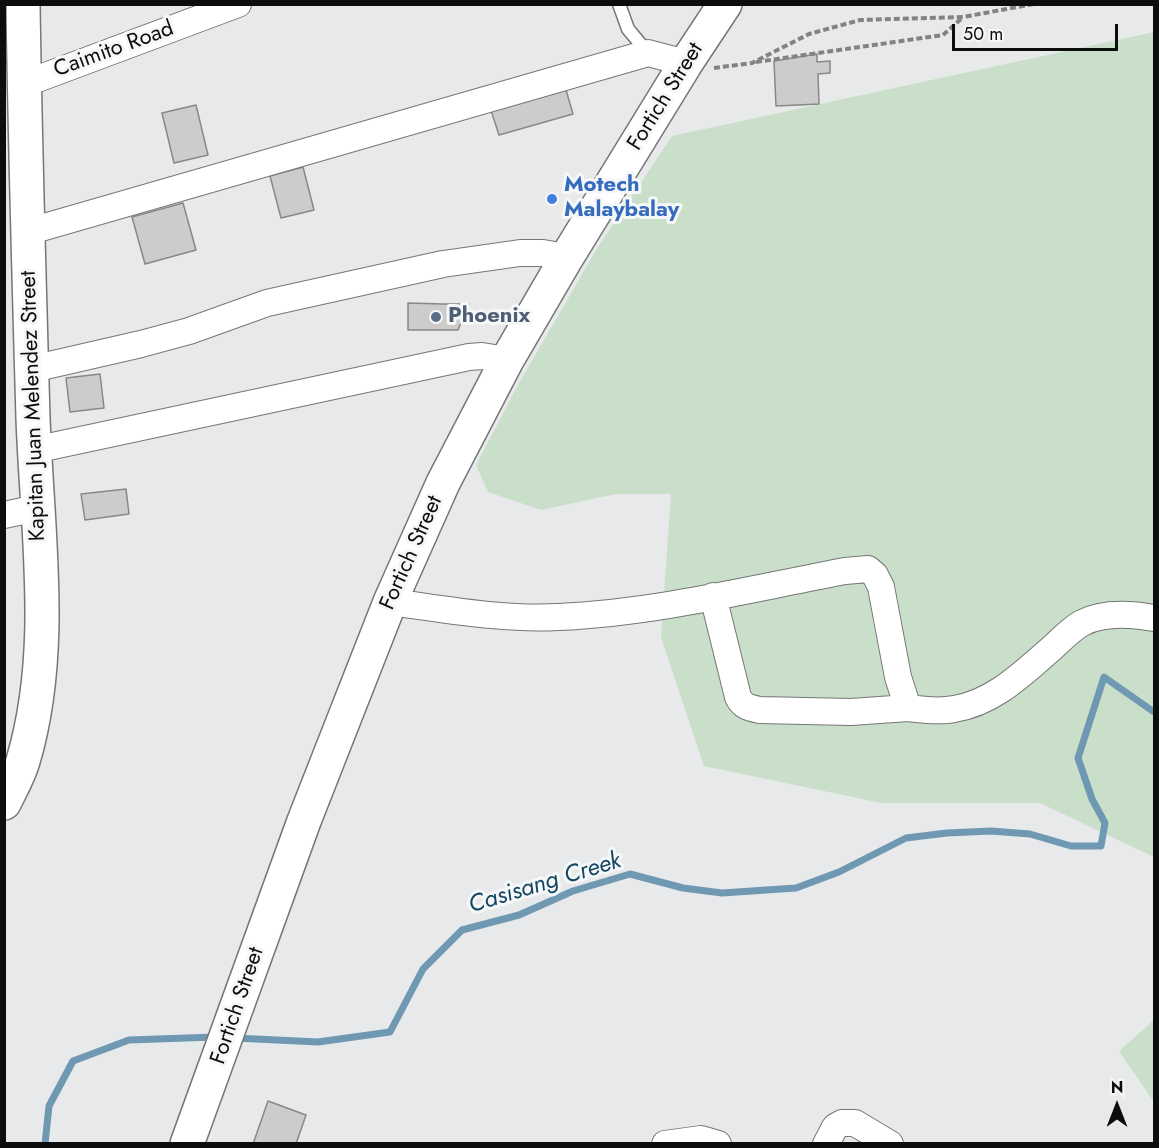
<!DOCTYPE html>
<style>
body{margin:0}
#map{position:relative;width:1159px;height:1148px;overflow:hidden;background:#e8e9eb;font-family:Jost,sans-serif}
canvas{display:block}
.frame{position:absolute;inset:0;border:6px solid #0c0d0d;pointer-events:none}
.north{position:absolute;left:1087px;top:1076px;width:60px;height:60px;-webkit-text-stroke:4px #f5f7f8;paint-order:stroke;rotate:0deg;font-size:16px;font-weight:700;line-height:24px;text-align:center;color:#0c0d0d}
.north::after{content:'';display:block;margin:auto;width:21px;height:27px;background:#0c0d0d;clip-path:polygon(50% 0,100% 100%,50% 72%,0 100%)}
.scale{position:absolute;left:952px;top:24px;width:166px;height:27px;box-sizing:border-box;border:3px solid #0c0d0d;border-top:0;padding-left:8px;font-size:18px;line-height:21px;white-space:nowrap;color:#0c0d0d;-webkit-text-stroke:4px #f5f7f8;paint-order:stroke}
</style>
<div id="map">
<canvas width="1159" height="1148"></canvas>
<div class="frame"></div>
<div class="north">N</div>
<div class="scale">50 m</div>
</div>
<script>
const context = document.querySelector('canvas').getContext('2d');
context.lineJoin = 'round';
function paint(path, color) {
  context.fillStyle = color;
  context.fill(path, 'evenodd');
}
function strokePath(path, color, width, dash) {
  context.strokeStyle = color;
  context.lineWidth = width;
  context.lineCap = dash ? 'butt' : 'round';
  context.setLineDash(dash || []);
  context.stroke(path);
}
function drawText(font, color, halo, rows, align = 'center') {
  context.font = font + ' Jost,sans-serif';
  context.lineWidth = 6;
  context.setLineDash([]);
  context.textBaseline = 'middle';
  context.strokeStyle = halo;
  context.fillStyle = color;
  for (const [text, x, y, turn = 0] of rows) {
    context.save();
    context.translate(x, y);
    context.rotate((+turn || 0) * Math.PI / 180);
    context.textAlign = isNaN(turn) ? turn : align;
    if (halo) context.strokeText(text, 0, 0);
    context.fillText(text, 0, 0);
    context.restore();
  }
}
paint(new Path2D(`
 M 1154,32 L 1154,857 L 1040,803 L 881,803 L 704,766 L 661,637 L 671,494 L 616,494 L 541,510 L 488,492 L 476,465 L 519,383 L 596,250 L 672,136 Z
 M 1154,1020 L 1154,1102 L 1119,1051 Z`), '#cadfc9');
strokePath(new Path2D(`
 M 235,1038 L 318,1042 L 390,1032 L 423,969 L 462,930 L 519,915 L 573,891 L 630,874 L 683,888 L 722,893 L 796,888 L 839,872 L 906,838 L 947,833 L 991,831 L 1030,834 L 1071,846 L 1101,846 L 1105,823 L 1092,799 L 1078,758 L 1104,677 L 1154,712
 M 45,1144 L 49,1106 L 73,1061 L 129,1040 L 215,1037`), '#6f98b2', 7);
const building = new Path2D(`
 M 817,54 L 817,62 L 830,61 L 830,73 L 818,74 L 819,104 L 776,106 L 774,61 Z
 M 564,83 L 573,114 L 499,135 L 489,104 Z
 M 196,105 L 208,155 L 174,163 L 162,113 Z
 M 303,167 L 314,210 L 281,218 L 270,176 Z
 M 183,203 L 196,250 L 145,264 L 132,217 Z
 M 408,303 L 443,304 L 469,304 L 458,330 L 408,330 Z
 M 100,374 L 104,408 L 70,412 L 66,378 Z
 M 126,489 L 129,514 L 85,520 L 81,494 Z
 M 268,1101 L 306,1115 L 296,1144 L 253,1144 Z`);
paint(building, '#cecccb');
strokePath(building, '#898787', 1.5);
const service = new Path2D(`
 M 619,4 L 628,29 L 648,53`);
const minor = new Path2D(`
 M 24,84 L 238,4
 M 27,232 L 648,53 L 686,63
 M 32,369 L 141,344 L 189,331 L 267,303 L 443,264 L 520,253 L 543,253 L 567,257
 M 34,450 L 469,357 L 482,356 L 507,360
 M 4,515 L 37,508
 M 713,596 L 738,697 C 743,707 750,708 760,710 L 851,712 L 908,708
 M 390,602 C 445,609 502,620 558,617 C 654,613 750,589 845,571 L 868,569 L 875,575 L 881,587 L 898,677 L 908,708 C 923,710 940,712 954,709 C 993,703 1022,674 1051,649 C 1060,641 1071,629 1082,623 C 1103,612 1132,614 1154,618
 M 665,1144 L 701,1139 L 718,1144
 M 826,1144 L 835,1127 L 842,1123 L 855,1123 L 890,1144`);
const secondary = new Path2D(`
 M 4,803 C 11,789 19,775 23,761 C 56,650 37,532 33,418 C 29,280 25,142 23,4`);
const trunk = new Path2D(`
 M 187,1144 L 304,821 L 390,602 L 443,483 L 507,360 L 567,257 L 686,63 L 725,4`);
strokePath(service, '#757677', 15);
strokePath(minor, '#757677', 28);
strokePath(secondary, '#757677', 36);
strokePath(trunk, '#757677', 36);
strokePath(new Path2D(`
 M 756,62 L 943,35 L 962,18
 M 714,68 L 752,63 L 809,34 L 860,20 L 963,17 L 1034,4`), '#828384', 4, [6, 3]);
strokePath(service, '#fff', 12);
strokePath(minor, '#fff', 26);
strokePath(secondary, '#fff', 33);
strokePath(trunk, '#fff', 33);
for (const [x, y, r, color] of [
 [552,199,6,"#3f7fe0"],
 [436,317,6,"#5c6f8a"]
]) {
  const dot = new Path2D();
  dot.arc(x, y, r, 0, 2 * Math.PI);
  context.fillStyle = color;
  context.fill(dot);
  strokePath(dot, '#f5f7f8', 2);
}
drawText('22px', '#0c0d0d', '#f5f7f8', [
 ["Caimito Road",114,50,-20],
 ["Fortich Street",666,97,-58],
 ["Kapitan Juan Melendez Street",34,406,-92],
 ["Fortich Street",412,553,-66],
 ["Fortich Street",238,1006,-71]
]);
drawText('bold 22px', '#366cbe', '#f5f7f8', [
 ["Motech",564,186],
 ["Malaybalay",564,211]
], 'left');
drawText('bold 22px', '#4e5e75', '#f5f7f8', [
 ["Phoenix",448,317]
], 'left');
drawText('italic 24px', '#124662', '#f5f7f8', [
 ["Casisang Creek",545,884,-17]
]);
</script>
